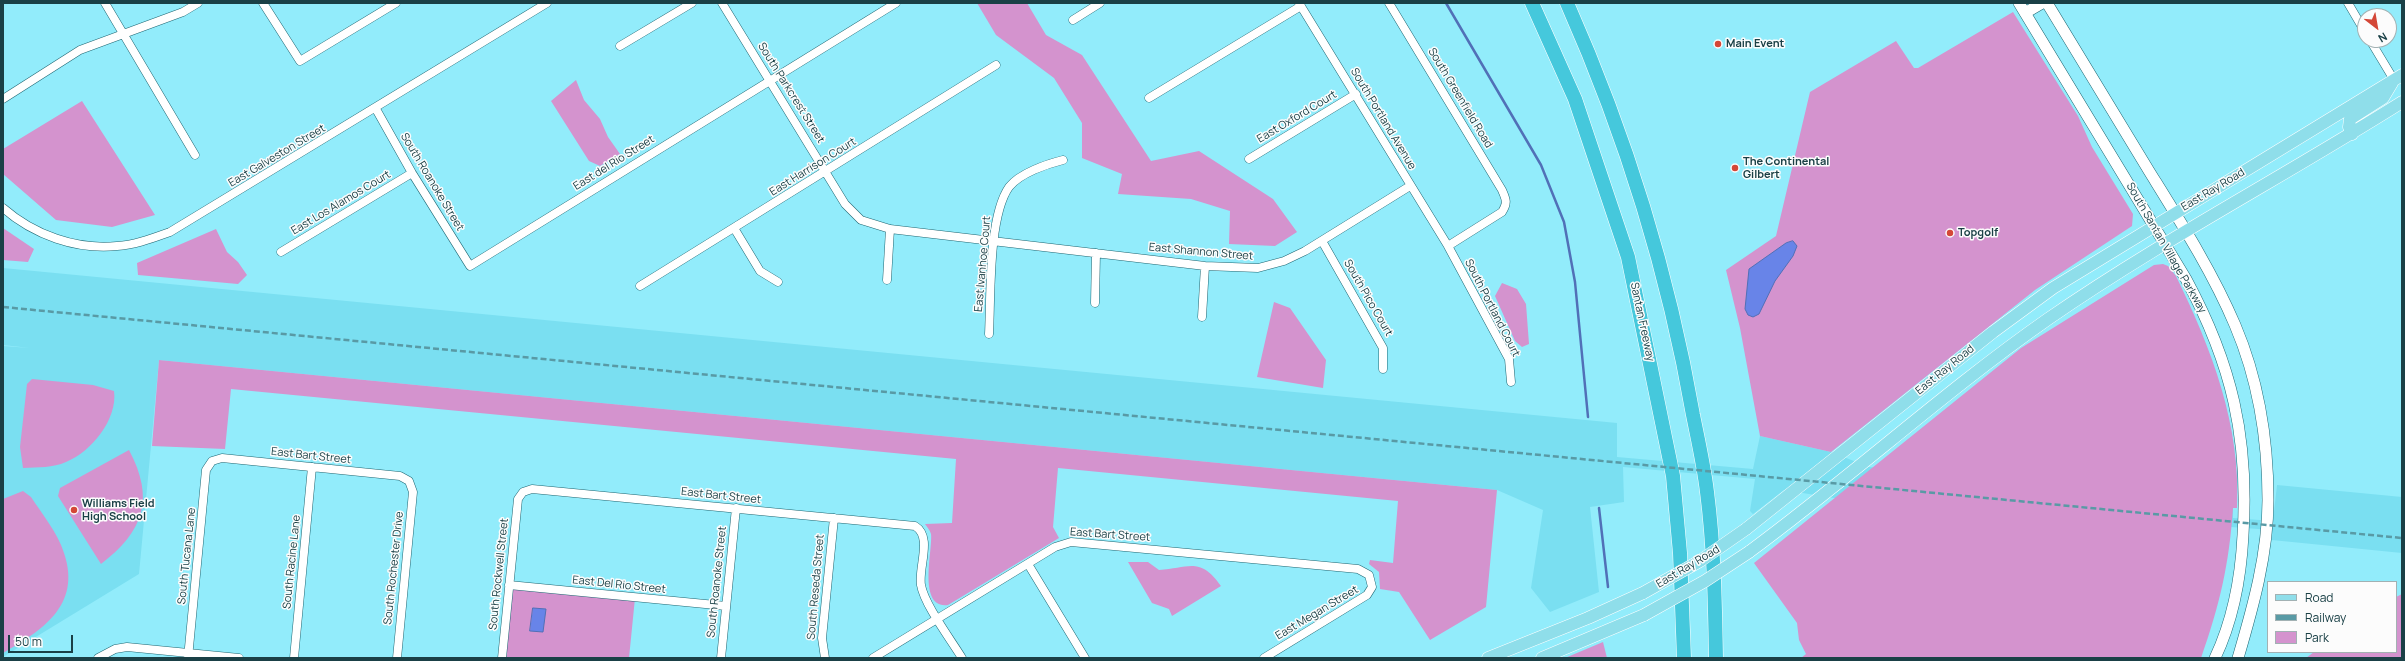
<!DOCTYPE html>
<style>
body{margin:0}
#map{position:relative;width:2405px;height:661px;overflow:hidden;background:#92ecfb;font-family:Manrope,sans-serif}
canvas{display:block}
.frame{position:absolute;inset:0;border:4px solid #1a4046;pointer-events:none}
.legend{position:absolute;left:2267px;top:581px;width:130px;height:72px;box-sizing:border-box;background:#fcfcfc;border:1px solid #a2b1b3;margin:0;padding:5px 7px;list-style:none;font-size:12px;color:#1a4046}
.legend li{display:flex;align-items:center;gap:8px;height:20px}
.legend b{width:20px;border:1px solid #a2b1b3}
.north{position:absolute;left:2357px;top:8px;width:40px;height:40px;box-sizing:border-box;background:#fcfcfc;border:1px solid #a2b1b3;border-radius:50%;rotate:149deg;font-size:11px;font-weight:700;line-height:16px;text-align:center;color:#1a4046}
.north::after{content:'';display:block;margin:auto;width:14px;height:18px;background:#d44737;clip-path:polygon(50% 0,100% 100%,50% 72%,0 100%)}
.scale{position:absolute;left:8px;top:635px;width:65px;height:18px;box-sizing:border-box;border:2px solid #1a4046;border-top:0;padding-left:5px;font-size:12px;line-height:14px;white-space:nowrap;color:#1a4046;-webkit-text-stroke:3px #fcfcfc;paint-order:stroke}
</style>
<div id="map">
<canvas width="2405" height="661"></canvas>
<div class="frame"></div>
<ul class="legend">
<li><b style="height:5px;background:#8fdeea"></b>Road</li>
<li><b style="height:5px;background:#599aa5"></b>Railway</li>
<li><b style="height:11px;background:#d493ce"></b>Park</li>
</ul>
<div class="north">N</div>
<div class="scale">50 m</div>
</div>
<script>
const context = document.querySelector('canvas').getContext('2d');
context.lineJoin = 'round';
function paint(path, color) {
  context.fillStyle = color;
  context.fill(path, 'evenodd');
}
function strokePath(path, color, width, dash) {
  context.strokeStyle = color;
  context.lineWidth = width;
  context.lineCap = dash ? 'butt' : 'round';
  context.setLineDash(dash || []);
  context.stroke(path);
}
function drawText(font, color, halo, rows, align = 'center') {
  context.font = font + ' Manrope,sans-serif';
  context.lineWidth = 3;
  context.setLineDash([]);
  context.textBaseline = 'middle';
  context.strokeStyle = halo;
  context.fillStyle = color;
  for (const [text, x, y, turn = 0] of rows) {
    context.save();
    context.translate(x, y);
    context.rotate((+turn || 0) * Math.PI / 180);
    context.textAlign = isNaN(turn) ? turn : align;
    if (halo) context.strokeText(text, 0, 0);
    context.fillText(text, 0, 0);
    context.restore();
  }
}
paint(new Path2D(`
 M 3,268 L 1617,423 L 1617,457 L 1753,469 L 1760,436 L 1831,452 L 1869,467 L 2233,508 L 2233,518 L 2273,521 L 2277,485 L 2402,497 L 2402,553 L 2272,540 L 2272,530 L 1834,498 L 1784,490 L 1753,514 L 1750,511 L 1755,479 L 1623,467 L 1624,502 L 1590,507 L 1599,592 L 1550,612 L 1531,588 L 1543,510 L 1497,490 L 159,360 L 139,574 L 3,657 L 3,346 L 30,348 L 3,345 Z`), '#7adff1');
paint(new Path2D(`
 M 977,3 L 1027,3 L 1046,35 L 1082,55 L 1151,161 L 1199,151 L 1273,199 L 1297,232 L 1275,246 L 1229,244 L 1230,211 L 1191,199 L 1118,194 L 1122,174 L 1082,158 L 1082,123 L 1054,78 L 996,35 Z
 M 2013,12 L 2078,116 L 2092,147 L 2133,214 L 2132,226 L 2035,290 L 1831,452 L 1760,436 L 1740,328 L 1726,270 L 1776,236 L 1810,92 L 1896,41 L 1914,68 L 1918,68 Z
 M 576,80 L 584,100 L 600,119 L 608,137 L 620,154 L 600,166 L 589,161 L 551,101 Z
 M 82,101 L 155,215 L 112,227 L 56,220 L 3,174 L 3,149 Z
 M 3,228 L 34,249 L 28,262 L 3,260 Z
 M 216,229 L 227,252 L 238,262 L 247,275 L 238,284 L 138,275 L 137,263 Z
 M 2163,264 L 2168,266 L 2176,276 C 2212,350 2241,425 2237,508 L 2233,508 C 2229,565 2220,604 2201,658 L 1801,658 L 1806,654 L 1799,640 L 1797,623 L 1754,563 L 2021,348 L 2154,265 Z
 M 1502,283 L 1517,289 L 1526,304 L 1529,344 L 1522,347 L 1515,341 L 1495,296 Z
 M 1274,302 L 1290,308 L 1326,360 L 1323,388 L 1257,377 Z
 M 159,360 L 1497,490 L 1486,607 L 1430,640 L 1399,592 L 1380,589 L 1379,572 L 1369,564 L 1370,560 L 1393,563 L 1398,501 L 1058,468 L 1053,527 L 1059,538 L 948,605 C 917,609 933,550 931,534 C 930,530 927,527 925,524 L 952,523 L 956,459 L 231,389 L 225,449 L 152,446 Z
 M 32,379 L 93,385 L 114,391 C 118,419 91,452 66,462 C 53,468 38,467 23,468 L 20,447 L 27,384 Z
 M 129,450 C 155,499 144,531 101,564 L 58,496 L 60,488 Z
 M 23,491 L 31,497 C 42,514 58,533 64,553 C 82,606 41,631 3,653 L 3,499 Z
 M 1128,562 L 1148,562 L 1159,570 C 1189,568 1200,556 1221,586 L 1172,616 L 1169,609 L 1152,603 Z
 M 509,585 L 635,598 L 629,658 L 502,658 Z
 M 2402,594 L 2402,658 L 2306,658 L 2314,652 L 2396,652 L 2396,597 Z
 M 1603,642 L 1607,658 L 1565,658 Z`), '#d493ce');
const water = new Path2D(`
 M 1793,241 L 1797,246 L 1793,256 L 1775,281 L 1759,314 L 1753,317 L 1748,315 L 1745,309 L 1749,269 L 1786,243 Z
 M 533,608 L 546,609 L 543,632 L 530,631 Z`);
paint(water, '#6884e8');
strokePath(water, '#5170b7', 1);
strokePath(new Path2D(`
 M 1446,3 L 1541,165 L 1564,222 L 1575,282 L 1588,417
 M 1599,508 L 1608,587`), '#5170b7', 2.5);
const street = new Path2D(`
 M 105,3 L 195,155
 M 263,3 L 300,61 L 396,3
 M 722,3 L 845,204 L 861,220 L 890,229 L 1205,266 L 1258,268 L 1284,261 L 1305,251 L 1410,186
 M 1299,3 L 1448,246 L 1509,359 L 1511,382
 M 1389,3 L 1502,190 C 1506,199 1508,203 1502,212 L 1448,246
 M 2348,3 L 2365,32
 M 1073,20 L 1100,3
 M 2370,40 L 2394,80
 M 620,46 L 692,3
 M 1149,98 L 1301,6
 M 3,99 L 80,50 L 183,12 L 198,3
 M 376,109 L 412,173 L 470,266 L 896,3
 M 1249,159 L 1356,94
 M 3,208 C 34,235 76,250 117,246 C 135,245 153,238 170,232 L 547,3
 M 734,228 L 760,271 L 778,282
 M 1322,241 L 1383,348 L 1383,369
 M 281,252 L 412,173
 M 887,280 L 890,229
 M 640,286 L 996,65
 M 1095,303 L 1096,253
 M 1202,317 L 1205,266
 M 989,334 C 991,297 988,217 1009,187 C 1020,173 1047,164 1063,160
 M 1028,564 L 1085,658
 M 509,585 L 726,606
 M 98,658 L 115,649 L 127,647 L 239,658
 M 188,658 L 206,470 L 212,461 L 222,458 L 400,476 L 409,481 L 413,492 L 397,658
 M 294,658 L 312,467
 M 502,658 L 518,499 L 523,492 L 532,489 L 915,526 C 933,537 918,567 921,585 C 924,604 951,640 962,658
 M 721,658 L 736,508
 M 825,658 L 822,638 L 834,518
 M 873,658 L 1055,547 L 1071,542 L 1358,569 L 1369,575 L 1372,587 L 1367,595 L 1264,658`);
const secondary = new Path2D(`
 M 2019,3 L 2186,279 C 2232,364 2249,438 2243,535 C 2241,576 2233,620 2215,658
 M 2047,3 C 2081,59 2115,115 2149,171 C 2180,221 2212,271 2235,325 C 2258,379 2268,441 2268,500 C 2268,554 2253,607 2238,658
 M 2025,13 L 2042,3`);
const primary = new Path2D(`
 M 2352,134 L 2349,127 L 2350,119 L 2383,98 L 2392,83
 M 1746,529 L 1993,332 L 2053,288 L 2402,75
 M 1749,552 C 1851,477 1945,391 2048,319 C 2162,240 2285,176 2402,102
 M 1488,658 L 1588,618 L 1643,593
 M 1542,658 L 1644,615`);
const highway = new Path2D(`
 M 1532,3 L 1575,99 L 1628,257 L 1673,476 L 1680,553 L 1684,658
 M 1567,3 C 1626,136 1668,271 1693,415 C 1698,440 1704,466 1707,492 C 1714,546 1715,603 1716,658`);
strokePath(street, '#1e6672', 9);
strokePath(secondary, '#1e6672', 12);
strokePath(primary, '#fff', 13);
strokePath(highway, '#fff', 15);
strokePath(street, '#fff', 8);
strokePath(secondary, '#fff', 11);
strokePath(primary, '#8fdeea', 12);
strokePath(highway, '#45c8dc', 14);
strokePath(new Path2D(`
 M 3,307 L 2402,538`), '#599aa5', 2.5, [6, 3]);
const primaryBridge = new Path2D(`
 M 1643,593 L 1700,561 L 1746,529
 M 1644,615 L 1705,581 L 1749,552`);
strokePath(primaryBridge, '#fff', 13, []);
strokePath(primaryBridge, '#8fdeea', 12);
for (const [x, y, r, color] of [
 [1718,44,4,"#d44737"],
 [1735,168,4,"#d44737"],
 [1950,233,4,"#d44737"],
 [74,510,4,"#d44737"]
]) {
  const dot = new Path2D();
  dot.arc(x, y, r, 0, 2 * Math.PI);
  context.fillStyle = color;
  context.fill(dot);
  strokePath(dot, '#fcfcfc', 1.5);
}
drawText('bold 11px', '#1a4046', '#fcfcfc', [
 ["Main Event",1726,44],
 ["The Continental",1743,162],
 ["Gilbert",1743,175],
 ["Topgolf",1958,233],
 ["Williams Field",82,504],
 ["High School",82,517]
], 'left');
drawText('11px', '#1a4046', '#fcfcfc', [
 ["South Parkcrest Street",791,93,58],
 ["South Greenfield Road",1460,98,59],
 ["East Oxford Court",1297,117,-31],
 ["South Portland Avenue",1383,119,59],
 ["East Galveston Street",277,156,-31],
 ["East del Rio Street",614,163,-32],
 ["East Harrison Court",813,167,-32],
 ["South Roanoke Street",432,182,59],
 ["East Ray Road",2213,190,-31],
 ["East Los Alamos Court",341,203,-31],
 ["South Santan Village Parkway",2166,248,60],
 ["East Shannon Street",1201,252,5],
 ["East Ivanhoe Court",983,264,-85],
 ["South Pico Court",1368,298,60],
 ["South Portland Court",1492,308,63],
 ["Santan Freeway",1642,322,78],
 ["East Ray Road",1945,370,-39],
 ["East Bart Street",311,456,6],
 ["East Bart Street",721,496,6],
 ["East Bart Street",1110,535,4],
 ["South Tucana Lane",187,556,-84],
 ["South Racine Lane",292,562,-84],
 ["East Ray Road",1688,567,-31],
 ["South Rochester Drive",394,568,-84],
 ["South Rockwell Street",499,574,-84],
 ["South Roanoke Street",717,582,-84],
 ["East Del Rio Street",619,585,6],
 ["South Reseda Street",816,587,-85],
 ["East Megan Street",1317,613,-31]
]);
</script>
